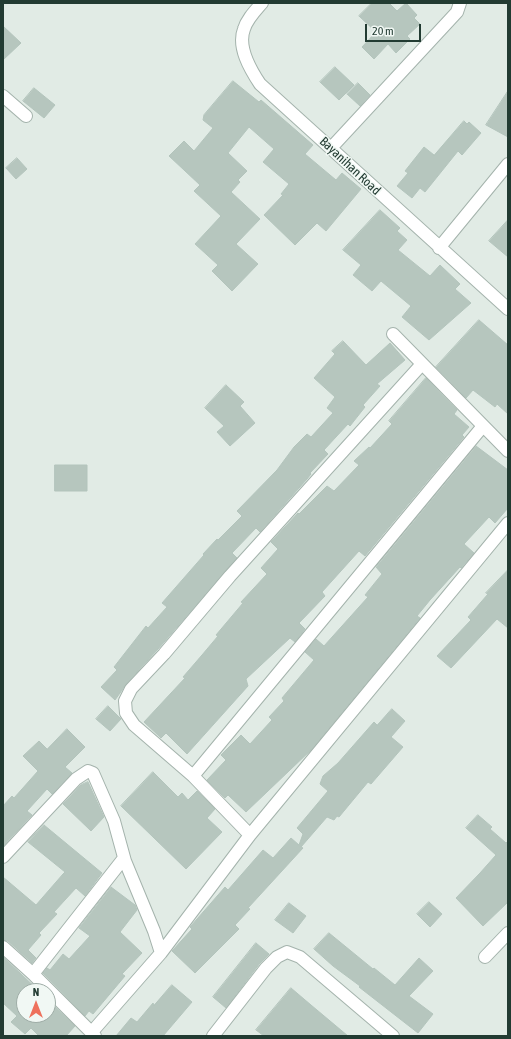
<!DOCTYPE html>
<style>
body{margin:0}
#map{position:relative;width:511px;height:1039px;overflow:hidden;background:#e1ebe5;font-family:"Asap Condensed",sans-serif}
canvas{display:block}
.frame{position:absolute;inset:0;border:4px solid #223b32;pointer-events:none}
.north{position:absolute;left:16px;top:983px;width:40px;height:40px;box-sizing:border-box;background:#f1f8f4;border:1px solid #9eaca6;border-radius:50%;rotate:0deg;font-size:11px;font-weight:700;line-height:16px;text-align:center;color:#223b32}
.north::after{content:'';display:block;margin:auto;width:14px;height:18px;background:#ee715c;clip-path:polygon(50% 0,100% 100%,50% 72%,0 100%)}
.scale{position:absolute;left:365px;top:24px;width:56px;height:18px;box-sizing:border-box;border:2px solid #223b32;border-top:0;padding-left:5px;font-size:12px;line-height:14px;white-space:nowrap;color:#223b32;-webkit-text-stroke:3px #f1f8f4;paint-order:stroke}
</style>
<div id="map">
<canvas width="511" height="1039"></canvas>
<div class="frame"></div>
<div class="north">N</div>
<div class="scale">20 m</div>
</div>
<script>
const context = document.querySelector('canvas').getContext('2d');
context.lineJoin = 'round';
function paint(path, color) {
  context.fillStyle = color;
  context.fill(path, 'evenodd');
}
function strokePath(path, color, width, dash) {
  context.strokeStyle = color;
  context.lineWidth = width;
  context.lineCap = dash ? 'butt' : 'round';
  context.setLineDash(dash || []);
  context.stroke(path);
}
function drawText(font, color, halo, rows, align = 'center') {
  context.font = font + ' "Asap Condensed",sans-serif';
  context.lineWidth = 3;
  context.setLineDash([]);
  context.textBaseline = 'middle';
  context.strokeStyle = halo;
  context.fillStyle = color;
  for (const [text, x, y, turn = 0] of rows) {
    context.save();
    context.translate(x, y);
    context.rotate((+turn || 0) * Math.PI / 180);
    context.textAlign = isNaN(turn) ? turn : align;
    if (halo) context.strokeText(text, 0, 0);
    context.fillText(text, 0, 0);
    context.restore();
  }
}
const building = new Path2D(`
 M 372,3 L 389,3 L 397,11 L 406,3 L 417,15 L 414,18 L 420,24 L 407,36 L 410,39 L 396,53 L 388,44 L 374,59 L 362,47 L 376,32 L 359,16 Z
 M 3,26 L 21,43 L 3,60 Z
 M 335,67 L 354,85 L 339,100 L 320,82 Z
 M 233,81 L 259,102 L 261,100 L 313,145 L 305,154 L 336,180 L 342,173 L 361,189 L 326,231 L 317,223 L 295,245 L 264,215 L 283,195 L 281,194 L 289,184 L 263,162 L 274,149 L 249,127 L 228,153 L 247,171 L 238,180 L 240,182 L 231,192 L 260,219 L 236,244 L 258,264 L 232,291 L 212,271 L 218,265 L 195,244 L 221,216 L 194,191 L 200,185 L 169,156 L 184,141 L 194,151 L 213,128 L 203,120 L 204,115 Z
 M 358,83 L 370,95 L 360,106 L 347,94 Z
 M 34,88 L 55,105 L 44,118 L 23,101 Z
 M 508,91 L 508,137 L 486,125 Z
 M 464,121 L 467,124 L 469,122 L 481,133 L 462,155 L 458,151 L 425,192 L 420,188 L 412,198 L 397,186 L 408,173 L 405,171 L 424,147 L 434,155 Z
 M 17,158 L 27,169 L 16,179 L 6,168 Z
 M 380,210 L 400,228 L 397,231 L 407,240 L 398,250 L 430,276 L 440,265 L 460,284 L 455,289 L 471,303 L 429,340 L 402,317 L 411,306 L 381,281 L 372,291 L 353,275 L 361,265 L 343,250 Z
 M 508,220 L 508,257 L 489,241 Z
 M 479,320 L 508,345 L 508,414 L 497,404 L 495,407 L 473,390 L 466,398 L 436,367 Z
 M 343,341 L 366,365 L 390,343 L 405,360 L 377,384 L 380,386 L 363,405 L 365,407 L 350,426 L 348,424 L 324,450 L 328,454 L 310,473 L 311,474 L 307,479 L 260,532 L 256,528 L 232,553 L 237,558 L 158,649 L 126,684 L 120,693 L 115,700 L 101,687 L 117,670 L 114,667 L 146,626 L 148,628 L 167,607 L 162,603 L 204,555 L 203,554 L 217,539 L 218,540 L 242,516 L 237,511 L 277,470 L 294,447 L 307,434 L 311,437 L 333,413 L 327,408 L 335,397 L 314,378 L 335,354 L 332,351 Z
 M 426,378 L 457,410 L 454,414 L 469,427 L 462,435 L 464,437 L 365,556 L 359,551 L 322,592 L 325,596 L 299,623 L 305,629 L 295,642 L 290,638 L 246,679 L 248,686 L 187,754 L 166,733 L 161,738 L 144,722 L 185,678 L 183,677 L 202,655 L 218,636 L 216,635 L 243,603 L 241,602 L 267,574 L 261,568 L 278,549 L 271,542 L 298,513 L 299,514 L 327,486 L 334,491 L 359,465 L 354,461 L 369,447 L 370,448 L 392,424 L 389,421 Z
 M 226,385 L 244,402 L 240,406 L 255,423 L 230,446 L 217,432 L 224,426 L 205,408 Z
 M 476,446 L 508,470 L 508,508 L 495,523 L 489,517 L 464,544 L 474,553 L 461,568 L 460,567 L 430,600 L 417,616 L 420,618 L 311,750 L 246,812 L 228,795 L 225,798 L 207,780 L 226,760 L 221,755 L 241,735 L 250,744 L 272,720 L 269,717 L 284,701 L 282,698 L 314,660 L 305,652 L 316,639 L 324,646 L 368,597 L 365,595 L 382,574 L 376,567 Z
 M 55,465 L 87,465 L 87,491 L 55,491 Z
 M 508,570 L 508,628 L 497,619 L 451,668 L 437,656 L 471,620 L 468,617 L 488,594 L 486,593 Z
 M 108,706 L 121,719 L 110,731 L 96,719 Z
 M 392,709 L 405,721 L 391,737 L 403,747 L 371,784 L 368,782 L 339,817 L 337,816 L 334,820 L 327,817 L 301,847 L 303,848 L 248,908 L 250,909 L 235,925 L 239,929 L 195,973 L 172,951 L 192,929 L 190,927 L 225,887 L 228,890 L 263,850 L 273,858 L 291,838 L 299,845 L 303,834 L 297,828 L 328,791 L 320,784 L 323,776 L 338,763 L 374,722 L 377,725 Z
 M 67,729 L 85,747 L 65,767 L 72,773 L 52,794 L 47,789 L 27,811 L 32,815 L 3,846 L 3,806 L 12,796 L 14,798 L 38,771 L 23,756 L 39,741 L 47,749 Z
 M 153,772 L 178,797 L 182,793 L 188,800 L 197,791 L 215,809 L 207,818 L 222,832 L 186,869 L 121,806 Z
 M 88,782 L 104,817 L 91,831 L 63,804 L 81,785 Z
 M 478,815 L 492,827 L 490,829 L 506,843 L 508,841 L 508,902 L 483,926 L 456,898 L 480,873 L 496,855 L 466,828 Z
 M 44,825 L 102,873 L 85,896 L 76,888 L 54,912 L 57,914 L 39,933 L 41,935 L 28,950 L 36,958 L 32,963 L 8,941 L 3,940 L 3,877 L 36,905 L 63,874 L 65,872 L 28,842 Z
 M 111,887 L 135,905 L 137,910 L 120,932 L 142,953 L 122,974 L 125,976 L 93,1014 L 89,1011 L 85,1016 L 43,973 L 47,968 L 50,970 L 63,954 L 69,959 L 90,936 L 79,928 Z
 M 429,902 L 442,914 L 430,927 L 417,914 Z
 M 289,903 L 306,916 L 293,933 L 275,920 Z
 M 329,933 L 373,969 L 374,968 L 395,985 L 419,958 L 433,971 L 409,996 L 433,1014 L 418,1033 L 359,987 L 360,986 L 333,966 L 314,949 Z
 M 256,943 L 269,954 L 260,963 L 226,1008 L 213,997 Z
 M 3,957 L 39,991 L 24,991 L 24,1015 L 48,1015 L 48,1000 L 75,1026 L 66,1036 L 39,1036 L 31,1028 L 25,1034 L 11,1022 L 17,1016 L 3,1003 Z
 M 172,985 L 192,1002 L 163,1036 L 116,1036 L 131,1018 L 137,1022 L 153,1003 L 154,1005 Z
 M 291,988 L 311,1005 L 348,1036 L 264,1036 L 256,1030 Z`);
paint(building, '#b6c6be');
strokePath(building, '#b3c4bc', 1);
const minor = new Path2D(`
 M 262,3 C 255,11 247,19 244,29 C 237,47 250,69 260,84 L 508,309
 M 3,96 L 26,116
 M 331,148 L 457,12 L 460,3
 M 439,248 L 508,164
 M 393,334 L 508,451
 M 193,776 L 483,426
 M 250,835 L 193,776 L 134,725 L 126,713 L 125,701 L 131,689 L 164,654 L 230,576 L 422,364
 M 3,857 L 76,779 L 88,771 L 93,773 L 114,821 L 125,861 L 154,931 L 161,953
 M 3,947 L 33,974 L 95,1036
 M 485,957 L 508,933
 M 33,974 L 124,858
 M 91,1033 L 161,953 L 250,835 L 508,523
 M 213,1036 L 266,968 L 277,957 L 287,952 L 300,957 L 393,1036`);
strokePath(minor, '#a4b3ac', 14);
strokePath(minor, '#fff', 12);
drawText('13px', '#223b32', '#f1f8f4', [
 ["Bayanihan Road",350,166,43]
]);
</script>
